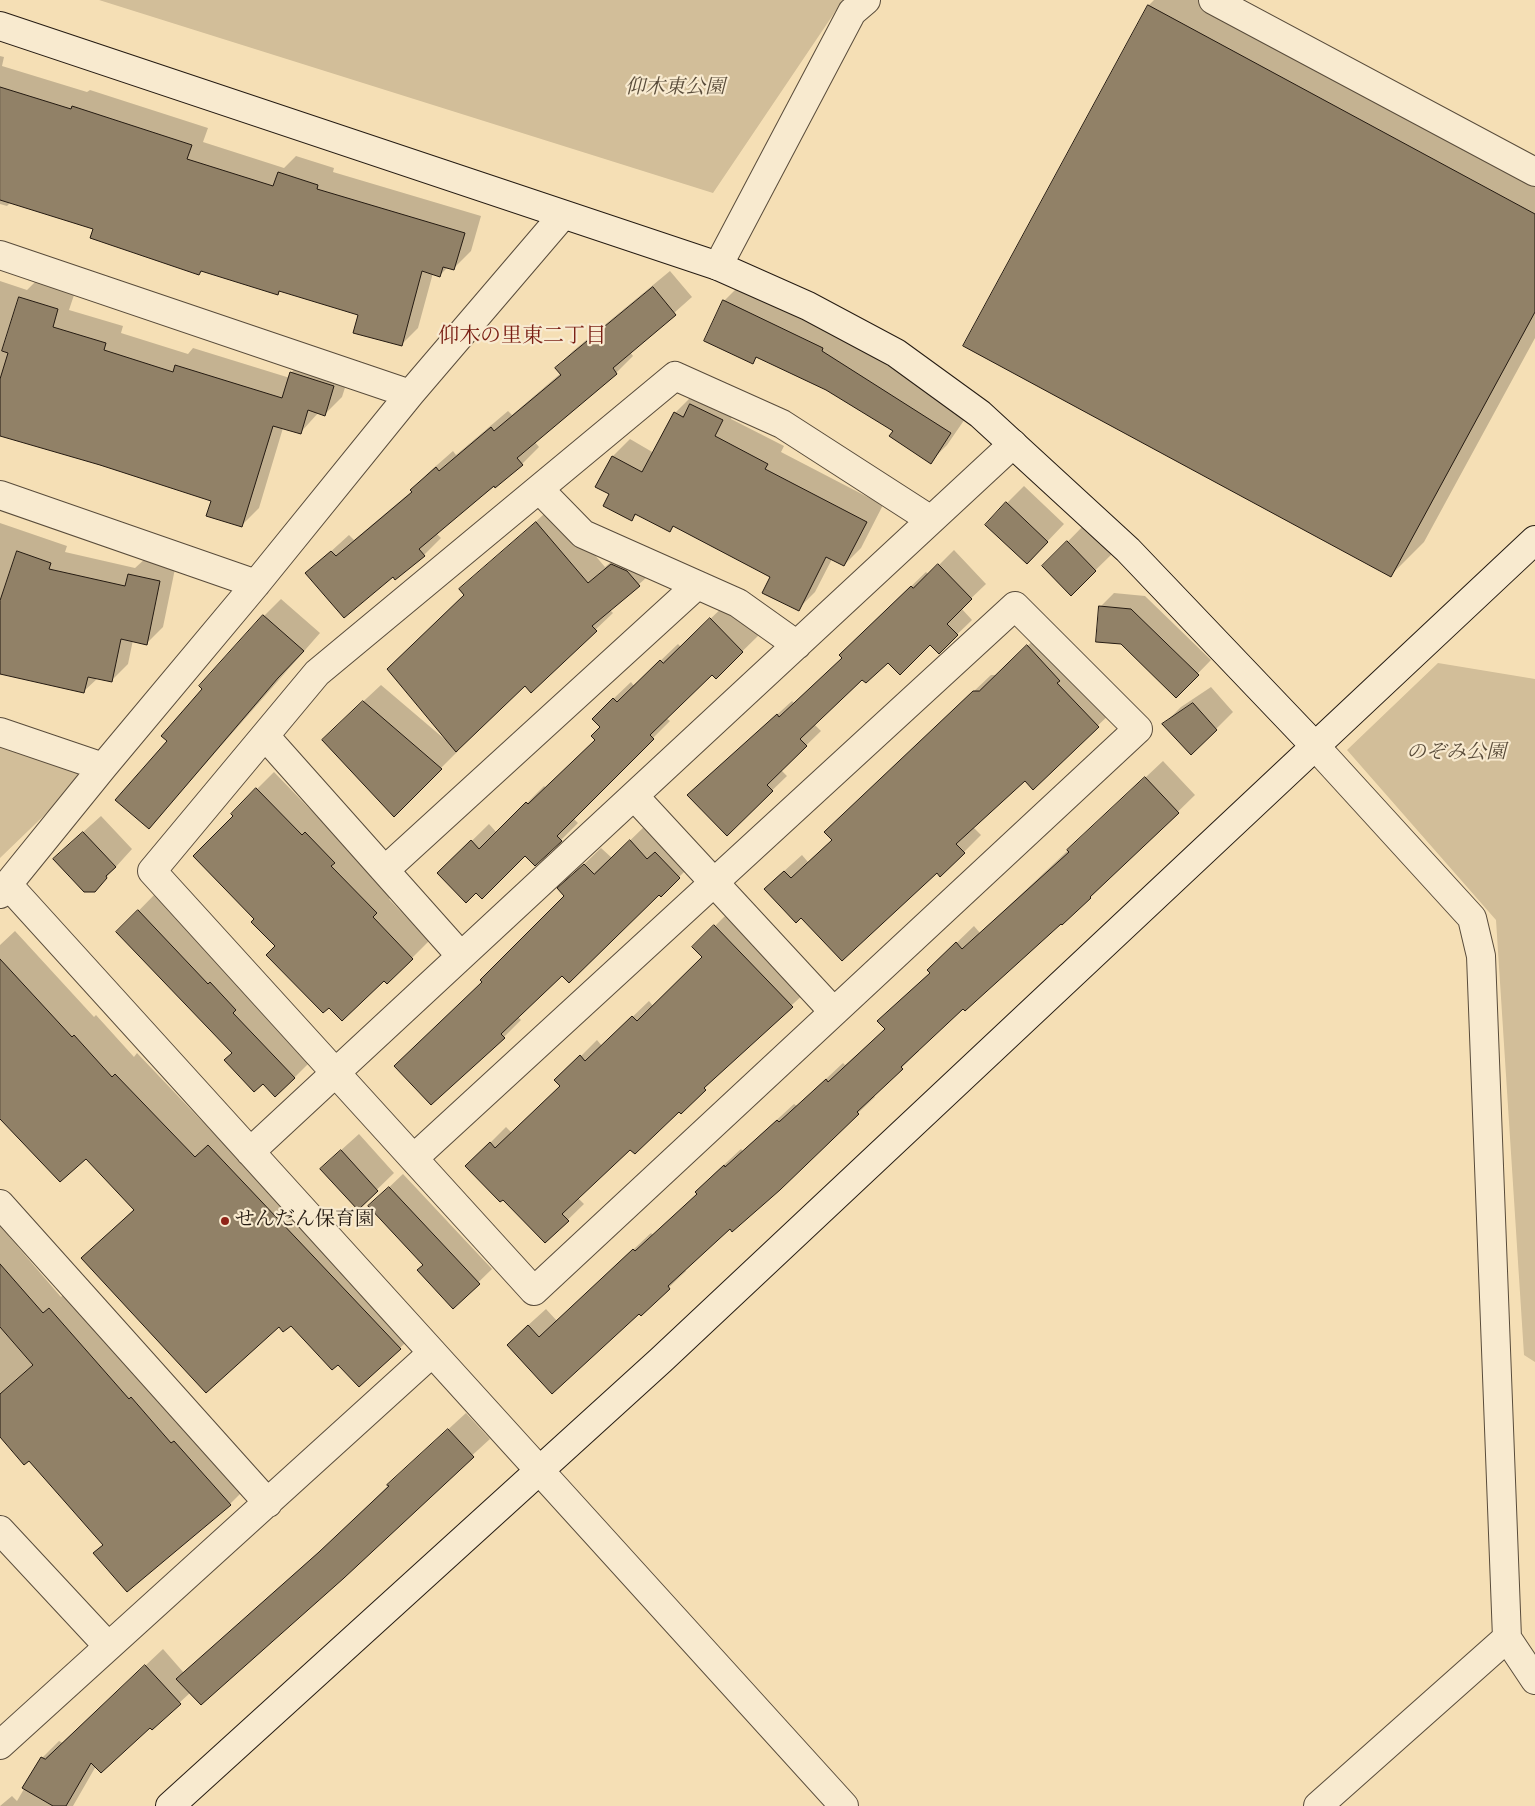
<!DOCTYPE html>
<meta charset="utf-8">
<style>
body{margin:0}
canvas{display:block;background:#f5dfb5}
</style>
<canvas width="1535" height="1806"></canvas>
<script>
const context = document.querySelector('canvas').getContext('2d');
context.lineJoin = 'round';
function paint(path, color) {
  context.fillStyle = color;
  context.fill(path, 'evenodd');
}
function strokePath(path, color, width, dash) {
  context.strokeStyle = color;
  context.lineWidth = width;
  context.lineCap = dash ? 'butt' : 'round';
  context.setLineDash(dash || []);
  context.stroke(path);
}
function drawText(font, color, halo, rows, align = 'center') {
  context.font = font + ' "IM FELL English","Noto Serif JP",serif';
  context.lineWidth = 4.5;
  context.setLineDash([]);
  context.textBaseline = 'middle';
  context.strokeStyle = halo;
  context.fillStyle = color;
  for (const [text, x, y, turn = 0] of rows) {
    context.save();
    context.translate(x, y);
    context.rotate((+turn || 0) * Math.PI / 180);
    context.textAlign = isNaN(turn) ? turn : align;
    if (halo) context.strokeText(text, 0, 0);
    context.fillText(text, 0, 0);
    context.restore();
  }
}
paint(new Path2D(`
 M 99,0 L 843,0 L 713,193 Z
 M 1438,663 L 1535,679 L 1535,1362 L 1524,1355 L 1496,920 L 1347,750 Z
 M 0,746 L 86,775 L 0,858 Z`), '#d2be99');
paint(new Path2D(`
 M 1154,0 L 1234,0 L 1535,162 L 1535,338 L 1424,542 L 1391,575 L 965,346 L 1149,5 Z
 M 0,56 L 4,57 L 2,66 L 87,92 L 90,90 L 208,128 L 203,142 L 284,168 L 296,156 L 334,168 L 333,172 L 481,216 L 471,251 L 454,268 L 448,267 L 440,275 L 433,273 L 418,328 L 401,345 L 360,315 L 281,290 L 278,294 L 203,270 L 199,274 L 95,229 L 11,202 L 7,206 L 0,204 Z
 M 670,271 L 692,297 L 630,352 L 633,356 L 616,373 L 534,441 L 539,447 L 522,464 L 436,533 L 441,538 L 424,555 L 393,575 L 307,573 L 349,535 L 354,540 L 412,491 L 428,473 L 453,451 L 456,455 L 508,411 L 512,415 L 561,373 L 556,368 L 573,351 Z
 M 37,280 L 75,292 L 69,310 L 123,326 L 121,333 L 188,354 L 193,348 L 290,378 L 291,373 L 308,356 L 351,369 L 342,397 L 325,414 L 319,412 L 300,433 L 283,428 L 259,508 L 242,525 L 212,500 L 0,434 L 0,281 L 27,290 Z
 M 741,284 L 838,334 L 967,416 L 947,445 L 930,462 L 894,430 L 827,389 L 758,356 L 753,362 L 724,301 Z
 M 692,396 L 739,403 L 731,419 L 784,446 L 781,452 L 883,505 L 861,548 L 844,565 L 832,559 L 815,592 L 798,609 L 772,577 L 674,526 L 670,530 L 637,514 L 632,519 L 610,494 L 597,487 L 613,456 L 630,439 L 654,453 L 675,413 Z
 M 1024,486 L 1064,524 L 1044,545 L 1007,503 Z
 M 553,506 L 605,567 L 629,547 L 656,569 L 610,610 L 613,613 L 531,691 L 525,685 L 457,750 L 458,751 L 394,815 L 340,723 L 381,685 L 448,742 L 465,594 L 461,589 Z
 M 0,523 L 67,546 L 65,552 L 135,568 L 146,558 L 176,564 L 163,627 L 147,643 L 133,640 L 128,664 L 111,681 L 98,678 L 84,691 L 0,673 Z
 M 1084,525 L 1112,554 L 1071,594 L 1044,566 Z
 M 954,550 L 986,584 L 961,608 L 972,620 L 939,652 L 930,643 L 888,661 L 862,678 L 814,724 L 821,731 L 781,770 L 787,776 L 727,834 L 689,795 L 792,701 L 795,704 L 843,658 L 855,640 L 926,572 L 929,575 Z
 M 1114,593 L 1145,596 L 1211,660 L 1176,696 L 1100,607 Z
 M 281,599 L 320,633 L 149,828 L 168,741 L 264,616 Z
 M 728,602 L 760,634 L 716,677 L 712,673 L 666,718 L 670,721 L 573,818 L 578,823 L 561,840 L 525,854 L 476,892 L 439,873 L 489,824 L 497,833 L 544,786 L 546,788 L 596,740 L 610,702 L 631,682 L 634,686 L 678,644 L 681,647 Z
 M 1045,629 L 1115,709 L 1033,788 L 1025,779 L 973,827 L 981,835 L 964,852 L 937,872 L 842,959 L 783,872 L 802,855 L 808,862 L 833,839 L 843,815 L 991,675 L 997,675 Z
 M 1211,687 L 1233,712 L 1216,729 L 1164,724 L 1181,707 Z
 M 1163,761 L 1195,795 L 1063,924 L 1061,922 L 964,1007 L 918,1050 L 919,1051 L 873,1095 L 875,1097 L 858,1113 L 730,1227 L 684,1269 L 686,1271 L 641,1314 L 639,1312 L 552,1392 L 525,1328 L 546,1309 L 557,1321 L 651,1233 L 653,1235 L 698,1194 L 713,1175 L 741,1149 L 743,1151 L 794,1104 L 797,1106 L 843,1063 L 845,1065 L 886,1029 L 896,1004 L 931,972 L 946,953 L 974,926 L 980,933 Z
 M 274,772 L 393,895 L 389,899 L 429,941 L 387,983 L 384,980 L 277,946 L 256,919 L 235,816 L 232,814 Z
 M 101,816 L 132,849 L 95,890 L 72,842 Z
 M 647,824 L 696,860 L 661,895 L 659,893 L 562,975 L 518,1017 L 521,1020 L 504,1037 L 431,1104 L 483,981 L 566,896 L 576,872 L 601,848 L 612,858 Z
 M 155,894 L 311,1061 L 294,1078 L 234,1053 L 118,932 Z
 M 731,910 L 808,990 L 720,1072 L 681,1112 L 679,1110 L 630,1148 L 578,1198 L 584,1204 L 545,1242 L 503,1198 L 467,1166 L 506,1127 L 512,1133 L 561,1086 L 572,1065 L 597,1040 L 602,1046 L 649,1001 L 653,1006 L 703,957 L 694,947 Z
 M 15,931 L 94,1017 L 96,1015 L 134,1057 L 137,1053 L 217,1137 L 230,1125 L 421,1327 L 400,1348 L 338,1363 L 291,1324 L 279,1326 L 83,1259 L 134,1209 L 86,1157 L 0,1117 L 0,945 Z
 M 359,1134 L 394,1173 L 358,1208 L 339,1152 Z
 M 403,1174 L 492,1269 L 453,1307 L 383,1193 Z
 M 0,1226 L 61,1297 L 67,1291 L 247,1487 L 230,1504 L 95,1553 L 104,1544 L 29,1459 L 0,1435 Z
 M 466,1413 L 490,1439 L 201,1703 L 191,1692 L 152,1728 L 150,1726 L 96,1766 L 73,1806 L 0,1806 L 12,1796 L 17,1801 L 42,1758 L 59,1741 L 63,1743 L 163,1649 L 184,1673 L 338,1535 L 406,1468 Z`), '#0003');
const building = new Path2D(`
 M 1148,5 L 1535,214 L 1535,312 L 1391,577 L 963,346 Z
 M 0,87 L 71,109 L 72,106 L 192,145 L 187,159 L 273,186 L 278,172 L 318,185 L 317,189 L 465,233 L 454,270 L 443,267 L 440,277 L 422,271 L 402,346 L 353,333 L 358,315 L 279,291 L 278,295 L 201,271 L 199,275 L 90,238 L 93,229 L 0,200 Z
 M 653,287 L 676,315 L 613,368 L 617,374 L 517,458 L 523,465 L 495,488 L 494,486 L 419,549 L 425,556 L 395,580 L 393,577 L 344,618 L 305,573 L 331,551 L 336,556 L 412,492 L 410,490 L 436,467 L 439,471 L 491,427 L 494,431 L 561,375 L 555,368 Z
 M 19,297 L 58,309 L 53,327 L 106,343 L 104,350 L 173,372 L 175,365 L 282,398 L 290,372 L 334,386 L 325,416 L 308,410 L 301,434 L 273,426 L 242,527 L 206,516 L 211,501 L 100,465 L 0,436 L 0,379 L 8,353 L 2,351 Z
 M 723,300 L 823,348 L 822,351 L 951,433 L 931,464 L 889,436 L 893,431 L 826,390 L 756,357 L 753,364 L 704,341 Z
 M 690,404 L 723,420 L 715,436 L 768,464 L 765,469 L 867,522 L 844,566 L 826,557 L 799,611 L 762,593 L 770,577 L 673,526 L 670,532 L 635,514 L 632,521 L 603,506 L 609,494 L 595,487 L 612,456 L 642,472 L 674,412 L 683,417 Z
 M 1006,502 L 1048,542 L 1027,564 L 985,525 Z
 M 536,522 L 588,583 L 611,564 L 627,571 L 640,586 L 592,626 L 597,631 L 531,693 L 525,686 L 456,752 L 387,669 L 464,595 L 459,589 Z
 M 1067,541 L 1096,571 L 1071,596 L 1042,566 Z
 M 17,551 L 51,563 L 49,569 L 125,586 L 128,574 L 160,581 L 147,645 L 121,639 L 112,682 L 88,677 L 84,693 L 0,674 L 0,601 Z
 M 938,564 L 972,599 L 947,624 L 958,635 L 939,654 L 930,645 L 900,675 L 888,663 L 866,683 L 862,680 L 800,739 L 807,746 L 767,785 L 773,791 L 727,836 L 687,795 L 777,714 L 779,717 L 842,658 L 839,655 L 911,586 L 913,588 Z
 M 1099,606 L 1131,609 L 1199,675 L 1176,698 L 1121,644 L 1096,642 Z
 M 263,615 L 304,651 L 278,678 L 149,829 L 115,800 L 167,741 L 161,736 L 202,689 L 199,686 Z
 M 710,618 L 743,652 L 716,679 L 712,675 L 650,735 L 654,739 L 557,836 L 562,841 L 535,866 L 525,856 L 482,899 L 476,893 L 466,903 L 437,873 L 471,840 L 479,849 L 526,802 L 528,804 L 595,740 L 591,736 L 600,727 L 592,719 L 613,698 L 617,702 L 660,660 L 663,663 Z
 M 1027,645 L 1060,681 L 1057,683 L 1099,727 L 1033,790 L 1025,781 L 956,844 L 965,853 L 940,877 L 937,873 L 842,961 L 801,918 L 796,923 L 764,889 L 784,871 L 791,878 L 832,840 L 824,832 L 973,691 L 979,691 Z
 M 363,701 L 442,769 L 394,817 L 322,740 Z
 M 1193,703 L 1217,730 L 1191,755 L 1162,724 Z
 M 1145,777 L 1179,813 L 1090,897 L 1091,898 L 1062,925 L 1061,924 L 965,1011 L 963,1009 L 901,1067 L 903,1069 L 857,1112 L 859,1114 L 780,1190 L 732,1232 L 730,1229 L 668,1286 L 670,1289 L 641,1316 L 639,1314 L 552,1394 L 507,1345 L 528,1325 L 539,1337 L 633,1249 L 635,1251 L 697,1194 L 695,1192 L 724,1165 L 725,1167 L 777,1120 L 779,1122 L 826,1079 L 828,1082 L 885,1029 L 877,1021 L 930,973 L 927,970 L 956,942 L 962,949 L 1069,852 L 1067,850 Z
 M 256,788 L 302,835 L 305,832 L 335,863 L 331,866 L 377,913 L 373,917 L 413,959 L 387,984 L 384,981 L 342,1021 L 329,1008 L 323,1013 L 266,955 L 275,946 L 251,922 L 254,919 L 193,856 L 233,816 L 231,814 Z
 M 83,832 L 116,867 L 106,876 L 107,878 L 95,892 L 84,892 L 53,859 Z
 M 630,840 L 647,859 L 655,852 L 680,878 L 661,897 L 659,895 L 569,983 L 562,976 L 501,1034 L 505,1038 L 431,1105 L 394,1066 L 482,982 L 480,980 L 564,896 L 557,888 L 584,864 L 594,874 Z
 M 138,910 L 208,984 L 210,982 L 236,1010 L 233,1013 L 295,1078 L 275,1097 L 263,1084 L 254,1092 L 224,1060 L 232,1053 L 116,932 Z
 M 714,925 L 793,1007 L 704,1088 L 706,1090 L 681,1114 L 679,1112 L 635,1154 L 630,1150 L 562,1214 L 569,1221 L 545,1243 L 503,1200 L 500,1202 L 465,1166 L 490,1142 L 495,1148 L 560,1086 L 554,1080 L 580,1055 L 585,1061 L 632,1016 L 637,1021 L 702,957 L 692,947 Z
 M 0,959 L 72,1037 L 74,1035 L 112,1077 L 115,1074 L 195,1157 L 208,1145 L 401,1349 L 359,1387 L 338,1365 L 332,1370 L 291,1326 L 283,1332 L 279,1327 L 206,1393 L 81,1258 L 134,1210 L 86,1159 L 60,1182 L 0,1119 Z
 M 341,1150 L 378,1191 L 358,1210 L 320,1169 Z
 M 389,1187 L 480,1284 L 453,1309 L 417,1270 L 423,1265 L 368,1206 Z
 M 0,1264 L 43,1313 L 49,1308 L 129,1399 L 131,1397 L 171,1443 L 174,1441 L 231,1505 L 127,1592 L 93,1553 L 103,1545 L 29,1461 L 24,1465 L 0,1437 L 0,1394 L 33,1365 L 0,1327 Z
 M 448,1429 L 474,1457 L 344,1578 L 201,1705 L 176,1679 L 319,1552 L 389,1486 L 387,1485 Z
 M 145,1665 L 181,1704 L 152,1730 L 150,1728 L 101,1773 L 91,1763 L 66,1806 L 53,1806 L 22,1788 L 41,1757 L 45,1759 Z`);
paint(building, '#918167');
strokePath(building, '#251b12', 1);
const street = new Path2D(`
 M 1213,0 L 1535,172
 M 0,255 L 410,394
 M 718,266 L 852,12 L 866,0
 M 539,489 L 583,534 L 738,603 L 797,645
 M 0,495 L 256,584
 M 0,732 L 103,767
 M 265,736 L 461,956
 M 1315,746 L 1472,918 L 1481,956 L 1507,1638 L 1535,1680
 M 634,796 L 833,1011
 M 385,870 L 696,586
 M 9,886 L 844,1806
 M 0,894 L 103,767 L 256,584 L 410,394 L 563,215
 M 250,1152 L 1013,444
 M 414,1158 L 1015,606 L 1138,729 L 534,1291 L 152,871 L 317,673 L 675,376 L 782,424 L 931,520
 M 0,1204 L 268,1503
 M 0,1530 L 108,1646
 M 0,1745 L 432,1353
 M 1318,1806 L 1507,1638`);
const secondary = new Path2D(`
 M 0,26 L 718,266 L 808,306 L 896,353 L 980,414 L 1128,550 L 1315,746
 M 170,1806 L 661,1360 L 1535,540`);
strokePath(street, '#594c3b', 30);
strokePath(secondary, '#251b12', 30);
strokePath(street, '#f8eacf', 28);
strokePath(secondary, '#f8eacf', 28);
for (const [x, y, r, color] of [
 [225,1221,5,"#8f2418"]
]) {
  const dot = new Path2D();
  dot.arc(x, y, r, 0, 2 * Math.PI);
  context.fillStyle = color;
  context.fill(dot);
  strokePath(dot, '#f8eacf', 2);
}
drawText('italic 20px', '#594c3a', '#f8eacf', [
 ["仰木東公園",675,89],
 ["のぞみ公園",1456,754]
]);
drawText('20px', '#251b12', '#f8eacf', [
 ["せんだん保育園",235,1221]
], 'left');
drawText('21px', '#7a1f14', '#f8eacf', [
 ["仰木の里東二丁目",522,338]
]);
</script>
